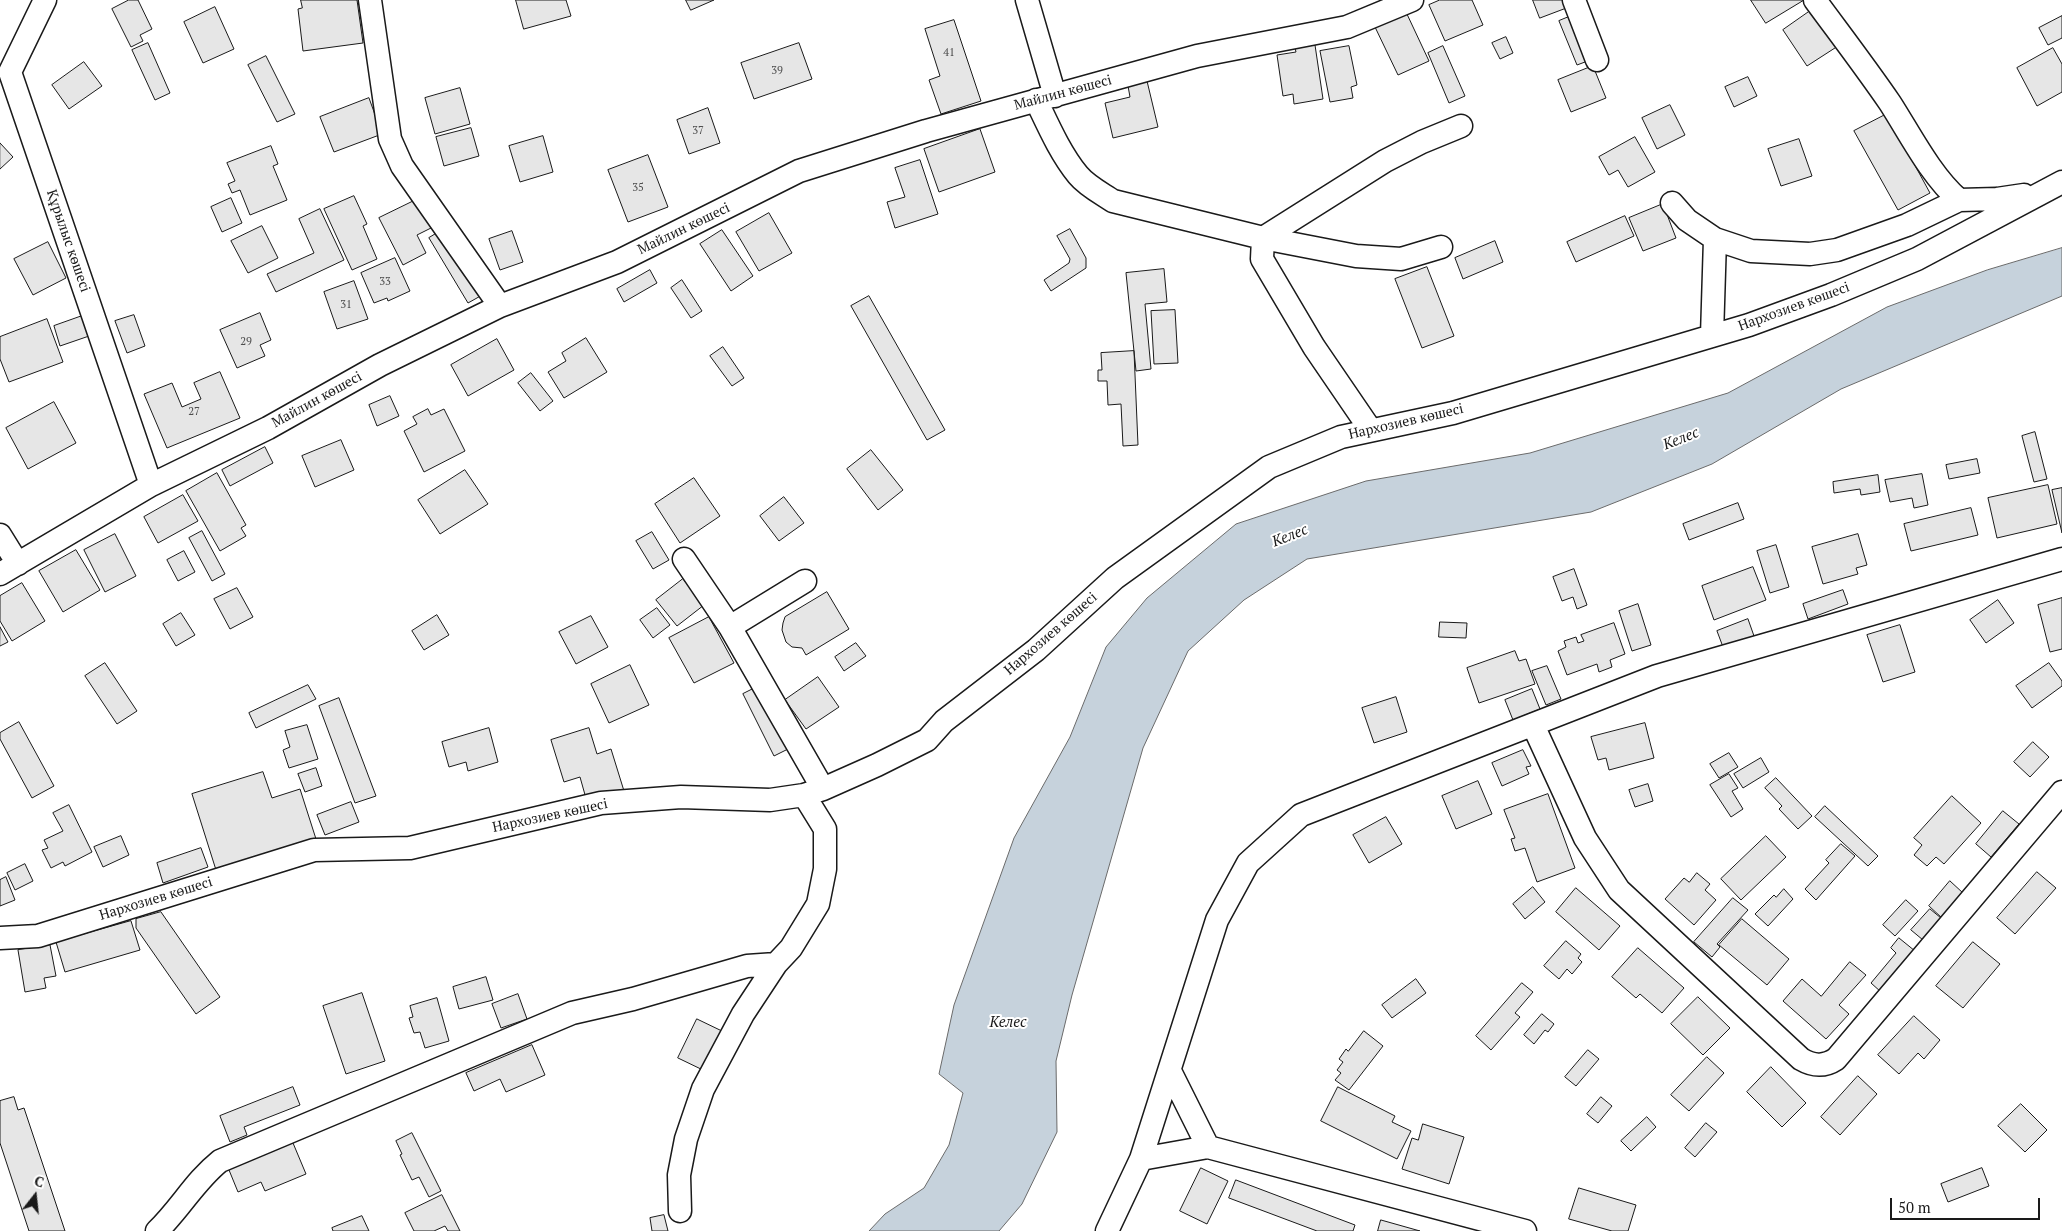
<!DOCTYPE html>
<meta charset="utf-8">
<style>
body{margin:0}
#map{position:relative;width:2062px;height:1231px;overflow:hidden;background:#fff;font-family:"PT Serif",serif}
canvas{display:block}
.north{position:absolute;left:10px;top:1171px;width:50px;height:50px;-webkit-text-stroke:4px #fff;paint-order:stroke;rotate:16deg;font-size:14px;font-weight:700;line-height:20px;text-align:center;color:#1a1a1a}
.north::after{content:'';display:block;margin:auto;width:18px;height:22px;background:#1a1a1a;clip-path:polygon(50% 0,100% 100%,50% 72%,0 100%)}
.scale{position:absolute;left:1890px;top:1198px;width:150px;height:22px;box-sizing:border-box;border:2px solid #1a1a1a;border-top:0;padding-left:6px;font-size:15px;line-height:18px;white-space:nowrap;color:#1a1a1a;-webkit-text-stroke:4px #fff;paint-order:stroke}
</style>
<div id="map">
<canvas width="2062" height="1231"></canvas>
<div class="north">С</div>
<div class="scale">50 m</div>
</div>
<script>
const context = document.querySelector('canvas').getContext('2d');
context.lineJoin = 'round';
function paint(path, color) {
  context.fillStyle = color;
  context.fill(path, 'evenodd');
}
function strokePath(path, color, width, dash) {
  context.strokeStyle = color;
  context.lineWidth = width;
  context.lineCap = dash ? 'butt' : 'round';
  context.setLineDash(dash || []);
  context.stroke(path);
}
function drawText(font, color, halo, rows, align = 'center') {
  context.font = font + ' "PT Serif",serif';
  context.lineWidth = 4;
  context.setLineDash([]);
  context.textBaseline = 'middle';
  context.strokeStyle = halo;
  context.fillStyle = color;
  for (const [text, x, y, turn = 0] of rows) {
    context.save();
    context.translate(x, y);
    context.rotate((+turn || 0) * Math.PI / 180);
    context.textAlign = isNaN(turn) ? turn : align;
    if (halo) context.strokeText(text, 0, 0);
    context.fillText(text, 0, 0);
    context.restore();
  }
}
const water = new Path2D(`
 M 2062,248 L 2062,296 L 1841,389 L 1712,464 L 1591,512 L 1307,559 L 1244,600 L 1188,651 L 1143,748 L 1072,995 L 1056,1061 L 1057,1132 L 1022,1204 L 999,1231 L 869,1231 L 885,1214 L 924,1188 L 949,1145 L 963,1093 L 939,1074 L 954,1005 L 1014,838 L 1070,737 L 1106,647 L 1147,598 L 1236,524 L 1366,481 L 1530,453 L 1728,393 L 1887,307 L 1987,270 Z`);
paint(water, '#c6d2dc');
strokePath(water, '#6a6a6a', 1);
const building = new Path2D(`
 M 129,0 L 138,0 L 152,29 L 140,35 L 143,41 L 131,47 L 112,9 Z
 M 301,0 L 357,0 L 363,43 L 303,51 L 298,9 L 302,8 Z
 M 516,0 L 566,0 L 571,16 L 524,29 Z
 M 686,0 L 714,0 L 691,10 Z
 M 1440,0 L 1472,0 L 1483,25 L 1445,41 L 1429,5 Z
 M 1533,0 L 1566,0 L 1569,7 L 1540,18 Z
 M 1751,0 L 1804,0 L 1766,23 Z
 M 215,7 L 234,49 L 203,63 L 184,22 Z
 M 1813,9 L 1838,46 L 1807,66 L 1783,30 Z
 M 1406,12 L 1429,61 L 1398,75 L 1375,27 Z
 M 1576,14 L 1593,59 L 1577,65 L 1559,21 Z
 M 2062,16 L 2062,38 L 2048,45 L 2039,28 Z
 M 954,20 L 981,101 L 941,114 L 929,80 L 940,76 L 925,29 Z
 M 1506,37 L 1513,53 L 1500,59 L 1492,43 Z
 M 148,43 L 170,93 L 155,100 L 132,50 Z
 M 799,43 L 812,79 L 754,99 L 741,63 Z
 M 1315,45 L 1323,99 L 1294,104 L 1293,94 L 1283,96 L 1277,55 L 1296,52 L 1295,48 Z
 M 1349,46 L 1357,85 L 1351,87 L 1353,98 L 1330,102 L 1320,51 Z
 M 1443,46 L 1465,96 L 1449,103 L 1428,53 Z
 M 2053,48 L 2062,64 L 2062,92 L 2037,106 L 2017,68 Z
 M 266,56 L 295,114 L 277,122 L 248,65 Z
 M 84,62 L 102,86 L 69,109 L 52,85 Z
 M 1593,66 L 1606,98 L 1571,112 L 1558,80 Z
 M 1748,77 L 1757,96 L 1734,107 L 1725,87 Z
 M 1147,81 L 1158,127 L 1113,138 L 1105,103 L 1130,97 L 1128,86 Z
 M 460,88 L 470,124 L 435,134 L 425,98 Z
 M 369,98 L 382,134 L 334,152 L 320,117 Z
 M 1670,105 L 1685,135 L 1657,149 L 1642,118 Z
 M 708,108 L 720,143 L 689,154 L 677,120 Z
 M 1887,114 L 1930,193 L 1898,210 L 1854,131 Z
 M 471,128 L 479,156 L 444,166 L 436,137 Z
 M 980,129 L 995,172 L 939,192 L 924,149 Z
 M 543,136 L 553,172 L 520,182 L 509,146 Z
 M 1635,137 L 1655,172 L 1628,187 L 1618,170 L 1609,175 L 1599,157 Z
 M 1799,139 L 1812,176 L 1781,186 L 1768,149 Z
 M 0,143 L 13,157 L 0,169 Z
 M 271,146 L 278,164 L 273,166 L 287,200 L 250,215 L 240,190 L 232,193 L 228,184 L 235,181 L 227,163 Z
 M 648,155 L 668,207 L 628,222 L 608,170 Z
 M 920,160 L 938,214 L 895,228 L 887,202 L 905,197 L 895,168 Z
 M 354,196 L 367,224 L 363,226 L 377,259 L 352,270 L 324,209 Z
 M 231,198 L 242,223 L 222,232 L 211,207 Z
 M 418,199 L 433,227 L 417,235 L 426,253 L 403,265 L 379,218 Z
 M 1663,204 L 1676,238 L 1643,251 L 1629,218 Z
 M 320,209 L 344,260 L 276,292 L 267,274 L 314,253 L 299,219 Z
 M 769,213 L 792,253 L 759,271 L 736,232 Z
 M 1625,216 L 1634,236 L 1576,262 L 1567,242 Z
 M 262,226 L 278,258 L 248,273 L 231,241 Z
 M 444,229 L 484,294 L 468,303 L 429,238 Z
 M 1070,229 L 1086,258 L 1086,268 L 1051,291 L 1044,280 L 1069,263 L 1070,259 L 1057,236 Z
 M 722,230 L 753,276 L 731,291 L 700,244 Z
 M 512,231 L 523,262 L 500,270 L 489,239 Z
 M 1495,241 L 1503,262 L 1463,279 L 1455,258 Z
 M 48,242 L 66,278 L 33,295 L 14,259 Z
 M 395,258 L 410,291 L 388,301 L 387,298 L 374,303 L 361,273 Z
 M 1427,267 L 1454,336 L 1422,348 L 1395,279 Z
 M 1164,269 L 1167,302 L 1145,304 L 1151,369 L 1136,371 L 1126,273 Z
 M 650,270 L 657,283 L 624,302 L 617,289 Z
 M 682,280 L 702,311 L 691,318 L 671,288 Z
 M 354,281 L 368,319 L 337,329 L 324,292 Z
 M 869,296 L 945,430 L 927,440 L 851,306 Z
 M 1175,310 L 1178,363 L 1154,364 L 1151,311 Z
 M 260,313 L 271,340 L 260,345 L 265,356 L 237,368 L 220,330 Z
 M 85,315 L 92,335 L 60,346 L 54,326 Z
 M 134,315 L 145,346 L 127,353 L 115,321 Z
 M 47,319 L 63,362 L 9,382 L 0,359 L 0,337 Z
 M 586,338 L 607,372 L 564,398 L 548,372 L 566,361 L 562,353 Z
 M 497,339 L 514,370 L 468,396 L 451,365 Z
 M 723,347 L 744,378 L 732,386 L 710,356 Z
 M 1134,351 L 1138,445 L 1123,446 L 1121,404 L 1108,405 L 1107,381 L 1098,381 L 1098,370 L 1102,370 L 1101,353 Z
 M 220,372 L 240,418 L 167,448 L 144,394 L 172,383 L 182,407 L 201,399 L 194,383 Z
 M 531,373 L 553,401 L 540,411 L 518,383 Z
 M 390,396 L 399,416 L 377,426 L 369,405 Z
 M 54,402 L 76,443 L 28,469 L 6,428 Z
 M 428,409 L 431,415 L 444,409 L 465,451 L 424,472 L 404,431 L 417,424 L 413,417 Z
 M 2035,432 L 2047,479 L 2034,482 L 2022,436 Z
 M 341,440 L 354,470 L 315,487 L 302,456 Z
 M 265,447 L 273,463 L 230,486 L 222,470 Z
 M 871,450 L 903,490 L 878,510 L 847,469 Z
 M 1977,459 L 1980,473 L 1949,479 L 1946,465 Z
 M 465,470 L 488,504 L 440,534 L 418,500 Z
 M 217,473 L 246,525 L 241,528 L 246,536 L 220,551 L 186,491 Z
 M 1922,474 L 1928,505 L 1914,508 L 1912,498 L 1890,502 L 1885,480 Z
 M 1878,475 L 1880,492 L 1861,495 L 1860,489 L 1834,493 L 1833,482 Z
 M 694,478 L 720,516 L 680,543 L 655,504 Z
 M 2048,485 L 2057,524 L 1997,538 L 1988,498 Z
 M 2062,488 L 2062,533 L 2052,490 Z
 M 183,495 L 198,521 L 158,543 L 144,517 Z
 M 784,497 L 804,523 L 779,541 L 760,516 Z
 M 1738,503 L 1744,519 L 1689,540 L 1683,524 Z
 M 1971,508 L 1978,535 L 1911,551 L 1904,524 Z
 M 202,531 L 225,574 L 212,581 L 189,538 Z
 M 652,532 L 669,560 L 653,569 L 636,541 Z
 M 115,534 L 136,576 L 105,592 L 84,550 Z
 M 1858,534 L 1867,565 L 1856,568 L 1858,574 L 1823,584 L 1812,547 Z
 M 1776,545 L 1789,587 L 1770,593 L 1757,551 Z
 M 76,550 L 100,590 L 63,612 L 39,571 Z
 M 184,551 L 195,572 L 178,581 L 167,560 Z
 M 1753,567 L 1766,600 L 1714,620 L 1702,586 Z
 M 1574,569 L 1587,605 L 1577,609 L 1573,597 L 1562,601 L 1553,577 Z
 M 683,579 L 704,605 L 677,626 L 656,600 Z
 M 22,583 L 45,621 L 12,641 L 0,621 L 0,596 Z
 M 237,588 L 253,617 L 230,629 L 214,599 Z
 M 1843,590 L 1848,604 L 1808,619 L 1803,604 Z
 M 827,592 L 849,629 L 806,655 L 802,648 L 792,647 L 786,642 L 782,630 L 783,623 L 785,617 Z
 M 2062,598 L 2062,649 L 2050,652 L 2038,605 Z
 M 1998,600 L 2014,623 L 1986,643 L 1970,620 Z
 M 1638,604 L 1651,645 L 1632,651 L 1619,611 Z
 M 657,608 L 670,625 L 653,638 L 640,620 Z
 M 181,613 L 195,635 L 176,646 L 163,624 Z
 M 437,615 L 449,635 L 424,650 L 412,631 Z
 M 591,616 L 608,647 L 576,664 L 559,632 Z
 M 709,617 L 734,663 L 694,683 L 669,638 Z
 M 1748,619 L 1754,636 L 1723,647 L 1717,631 Z
 M 1440,622 L 1467,623 L 1466,638 L 1439,637 Z
 M 1614,623 L 1625,654 L 1610,660 L 1612,667 L 1599,672 L 1597,664 L 1567,675 L 1558,651 L 1566,647 L 1564,641 L 1576,637 L 1578,643 L 1584,641 L 1581,635 Z
 M 1900,625 L 1915,672 L 1883,682 L 1867,635 Z
 M 0,627 L 8,642 L 0,646 Z
 M 856,643 L 866,656 L 844,671 L 835,657 Z
 M 1515,651 L 1519,661 L 1526,659 L 1535,684 L 1479,703 L 1467,668 Z
 M 105,663 L 137,711 L 117,724 L 85,676 Z
 M 2049,663 L 2062,681 L 2062,686 L 2032,708 L 2016,686 Z
 M 630,665 L 649,705 L 609,723 L 591,684 Z
 M 1547,666 L 1561,699 L 1546,705 L 1532,671 Z
 M 818,677 L 839,707 L 806,729 L 785,700 Z
 M 308,685 L 316,699 L 256,728 L 249,713 Z
 M 761,685 L 792,747 L 774,756 L 743,694 Z
 M 1532,689 L 1540,709 L 1513,720 L 1505,700 Z
 M 1396,697 L 1407,732 L 1374,743 L 1362,708 Z
 M 339,698 L 376,796 L 355,803 L 319,706 Z
 M 19,722 L 54,786 L 32,798 L 0,739 L 0,733 Z
 M 1645,723 L 1654,758 L 1609,770 L 1606,758 L 1598,760 L 1591,737 Z
 M 307,725 L 318,759 L 289,768 L 283,750 L 290,747 L 285,731 Z
 M 489,728 L 498,762 L 468,771 L 466,762 L 449,767 L 442,742 Z
 M 589,728 L 597,754 L 611,749 L 624,791 L 587,802 L 580,777 L 564,782 L 551,740 Z
 M 2033,742 L 2049,757 L 2030,777 L 2014,762 Z
 M 1523,750 L 1531,766 L 1526,767 L 1529,774 L 1502,786 L 1492,763 Z
 M 1729,753 L 1738,767 L 1719,778 L 1710,764 Z
 M 1761,758 L 1769,772 L 1743,788 L 1734,774 Z
 M 316,768 L 322,786 L 305,792 L 298,774 Z
 M 263,772 L 272,798 L 300,789 L 316,839 L 216,870 L 192,794 Z
 M 1729,774 L 1738,788 L 1732,791 L 1743,809 L 1731,817 L 1710,785 Z
 M 1776,778 L 1812,816 L 1798,829 L 1779,809 L 1782,806 L 1765,788 Z
 M 1478,781 L 1492,814 L 1456,829 L 1442,796 Z
 M 1648,784 L 1653,801 L 1635,807 L 1629,790 Z
 M 1548,794 L 1575,868 L 1537,882 L 1525,848 L 1515,851 L 1511,839 L 1515,838 L 1504,810 Z
 M 1952,796 L 1981,823 L 1944,864 L 1936,857 L 1927,866 L 1914,855 L 1922,845 L 1914,838 Z
 M 351,802 L 359,822 L 325,835 L 317,815 Z
 M 69,805 L 92,852 L 65,866 L 63,862 L 51,868 L 42,850 L 48,848 L 44,840 L 63,831 L 53,813 Z
 M 1825,806 L 1878,856 L 1868,866 L 1815,817 Z
 M 2003,811 L 2019,824 L 1991,857 L 1976,844 Z
 M 1386,817 L 1402,844 L 1369,863 L 1353,835 Z
 M 121,836 L 129,855 L 103,867 L 94,847 Z
 M 1766,836 L 1786,857 L 1741,900 L 1721,879 Z
 M 1841,844 L 1855,856 L 1816,900 L 1805,889 L 1829,863 L 1826,860 Z
 M 201,848 L 208,867 L 163,883 L 157,863 Z
 M 25,864 L 33,881 L 15,890 L 7,873 Z
 M 2037,872 L 2056,888 L 2015,934 L 1997,918 Z
 M 1697,873 L 1710,884 L 1705,890 L 1716,900 L 1694,925 L 1665,899 L 1684,878 L 1689,882 Z
 M 6,877 L 15,900 L 0,906 L 0,880 Z
 M 1950,881 L 1963,893 L 1942,918 L 1929,906 Z
 M 1533,887 L 1545,902 L 1525,919 L 1513,904 Z
 M 1576,888 L 1620,926 L 1599,950 L 1556,912 Z
 M 1784,889 L 1793,899 L 1768,926 L 1755,914 L 1774,895 L 1776,897 Z
 M 1733,898 L 1748,910 L 1717,944 L 1720,947 L 1712,957 L 1694,942 Z
 M 1906,900 L 1918,911 L 1895,936 L 1883,925 Z
 M 1930,909 L 1941,918 L 1923,940 L 1911,930 Z
 M 161,912 L 220,997 L 196,1014 L 136,928 L 136,919 Z
 M 1742,919 L 1789,959 L 1767,985 L 1719,945 Z
 M 131,921 L 140,950 L 65,972 L 56,942 Z
 M 1899,938 L 1915,951 L 1881,992 L 1871,983 L 1896,953 L 1891,948 Z
 M 1566,941 L 1581,954 L 1578,958 L 1582,962 L 1572,974 L 1567,969 L 1559,979 L 1544,966 Z
 M 1973,942 L 2000,964 L 1963,1008 L 1936,986 Z
 M 50,945 L 56,976 L 44,978 L 46,988 L 25,992 L 18,950 Z
 M 1638,948 L 1684,988 L 1662,1013 L 1640,994 L 1636,998 L 1612,977 Z
 M 1850,962 L 1866,975 L 1839,1005 L 1849,1014 L 1826,1039 L 1783,1001 L 1802,979 L 1821,996 Z
 M 486,977 L 493,1000 L 459,1009 L 453,987 Z
 M 1416,979 L 1426,993 L 1392,1018 L 1382,1005 Z
 M 1522,983 L 1533,992 L 1515,1013 L 1520,1017 L 1491,1050 L 1476,1036 Z
 M 362,993 L 385,1061 L 346,1074 L 323,1006 Z
 M 518,994 L 527,1019 L 501,1028 L 492,1004 Z
 M 1698,997 L 1730,1028 L 1703,1055 L 1671,1024 Z
 M 437,998 L 449,1041 L 425,1048 L 420,1032 L 414,1033 L 409,1018 L 413,1017 L 410,1006 Z
 M 1542,1014 L 1554,1024 L 1548,1032 L 1545,1030 L 1534,1044 L 1524,1035 Z
 M 1914,1016 L 1940,1040 L 1924,1059 L 1918,1053 L 1899,1074 L 1878,1055 Z
 M 697,1019 L 724,1032 L 705,1071 L 678,1058 Z
 M 1364,1031 L 1383,1046 L 1349,1090 L 1335,1080 L 1341,1073 L 1337,1070 L 1343,1062 L 1339,1059 L 1346,1049 L 1348,1051 Z
 M 532,1045 L 545,1075 L 506,1092 L 500,1079 L 474,1091 L 466,1073 Z
 M 1588,1050 L 1599,1059 L 1576,1086 L 1565,1077 Z
 M 1707,1057 L 1724,1073 L 1689,1111 L 1671,1095 Z
 M 1771,1067 L 1806,1103 L 1782,1127 L 1747,1092 Z
 M 1858,1076 L 1877,1094 L 1840,1135 L 1821,1117 Z
 M 293,1087 L 300,1105 L 244,1127 L 247,1135 L 230,1142 L 220,1116 Z
 M 1338,1087 L 1395,1116 L 1392,1122 L 1411,1131 L 1397,1159 L 1321,1121 Z
 M 14,1097 L 18,1110 L 24,1108 L 65,1231 L 29,1231 L 0,1143 L 0,1101 Z
 M 1601,1097 L 1612,1106 L 1598,1123 L 1587,1114 Z
 M 2021,1104 L 2047,1130 L 2025,1152 L 1998,1126 Z
 M 1647,1117 L 1656,1127 L 1631,1151 L 1621,1141 Z
 M 1706,1123 L 1717,1132 L 1695,1157 L 1685,1148 Z
 M 1423,1124 L 1464,1137 L 1449,1184 L 1402,1169 L 1412,1138 L 1418,1140 Z
 M 412,1133 L 441,1191 L 429,1197 L 419,1177 L 412,1180 L 400,1155 L 402,1154 L 396,1141 Z
 M 293,1143 L 306,1174 L 265,1191 L 261,1182 L 238,1192 L 229,1170 Z
 M 1201,1168 L 1228,1181 L 1207,1224 L 1180,1211 Z
 M 1982,1168 L 1989,1186 L 1948,1202 L 1941,1184 Z
 M 1236,1180 L 1355,1225 L 1353,1231 L 1317,1231 L 1229,1198 Z
 M 1579,1188 L 1636,1205 L 1628,1231 L 1612,1231 L 1569,1219 Z
 M 442,1195 L 460,1231 L 448,1231 L 445,1226 L 434,1231 L 414,1231 L 405,1213 Z
 M 664,1215 L 668,1231 L 652,1231 L 650,1218 Z
 M 362,1216 L 369,1231 L 333,1231 L 332,1228 Z
 M 1381,1220 L 1420,1231 L 1378,1231 Z`);
paint(building, '#e6e6e6');
strokePath(building, '#1a1a1a', 1);
const minor = new Path2D(`
 M 45,0 L 10,72 L 151,485
 M 370,0 L 390,139 L 402,166 L 500,306
 M 1027,0 L 1055,96
 M 1574,0 L 1597,60
 M 1815,0 C 1840,34 1866,68 1890,103 C 1910,134 1931,176 1959,200
 M 1036,100 C 1048,125 1060,153 1078,175 C 1087,186 1101,193 1113,201 L 1263,238 L 1356,256 L 1401,259 L 1441,247
 M 1672,203 L 1687,220 L 1715,239 L 1751,251 L 1810,254 L 1837,250 L 1907,225 L 1959,200 L 1997,199 L 2024,195
 M 1712,336 L 1715,239
 M 1370,429 L 1314,347 L 1262,259 L 1263,238 L 1385,161 L 1422,142 L 1461,126
 M 0,535 L 18,564
 M 684,559 L 730,627 L 823,789
 M 0,574 L 151,485 L 268,428 L 380,365 L 500,306 L 617,262 L 799,171 L 926,131 L 1197,56 L 1347,27 L 1412,0
 M 730,627 L 805,581
 M 1533,725 L 1585,838 L 1619,890 L 1801,1059 C 1813,1066 1824,1067 1836,1059 L 2062,792
 M 0,938 L 38,936 L 314,850 L 410,848 L 601,803 L 681,797 L 770,800 L 804,795 L 823,789 L 877,765 L 927,740 L 944,721 L 1036,650 L 1115,578 L 1269,467 L 1341,437 L 1453,413 L 1749,325 L 1831,295 L 1917,259 L 2062,182
 M 1170,1071 L 1208,1147
 M 1141,1159 L 1208,1147 L 1525,1231
 M 680,1211 L 679,1175 L 686,1139 L 703,1089 L 743,1014 L 776,964 L 791,948 L 818,904 L 825,869 L 825,829 L 804,795
 M 157,1231 C 180,1209 195,1181 220,1161 L 572,1013 L 633,999 L 747,966 L 776,964
 M 1107,1231 L 1141,1159 L 1217,920 L 1248,863 L 1301,815 L 1657,676 L 2062,559`);
strokePath(minor, '#1a1a1a', 25);
strokePath(minor, '#fff', 22);
drawText('11px', '#4d4d4d', null, [
 ["41",949,53],
 ["39",777,71],
 ["37",698,131],
 ["35",638,188],
 ["33",385,282],
 ["31",346,305],
 ["29",246,342],
 ["27",194,412]
]);
drawText('14px', '#1a1a1a', '#fff', [
 ["Майлин көшесі",1063,93,-15],
 ["Майлин көшесі",684,229,-26],
 ["Құрылыс көшесі",68,241,71],
 ["Нархозиев көшесі",1794,307,-20],
 ["Майлин көшесі",317,400,-29],
 ["Нархозиев көшесі",1406,422,-13],
 ["Нархозиев көшесі",1051,634,-41],
 ["Нархозиев көшесі",550,816,-12],
 ["Нархозиев көшесі",156,899,-17]
]);
drawText('italic 15px', '#1a1a1a', '#fff', [
 ["Келес",1681,439,-22],
 ["Келес",1290,536,-22],
 ["Келес",1008,1023]
]);
</script>
